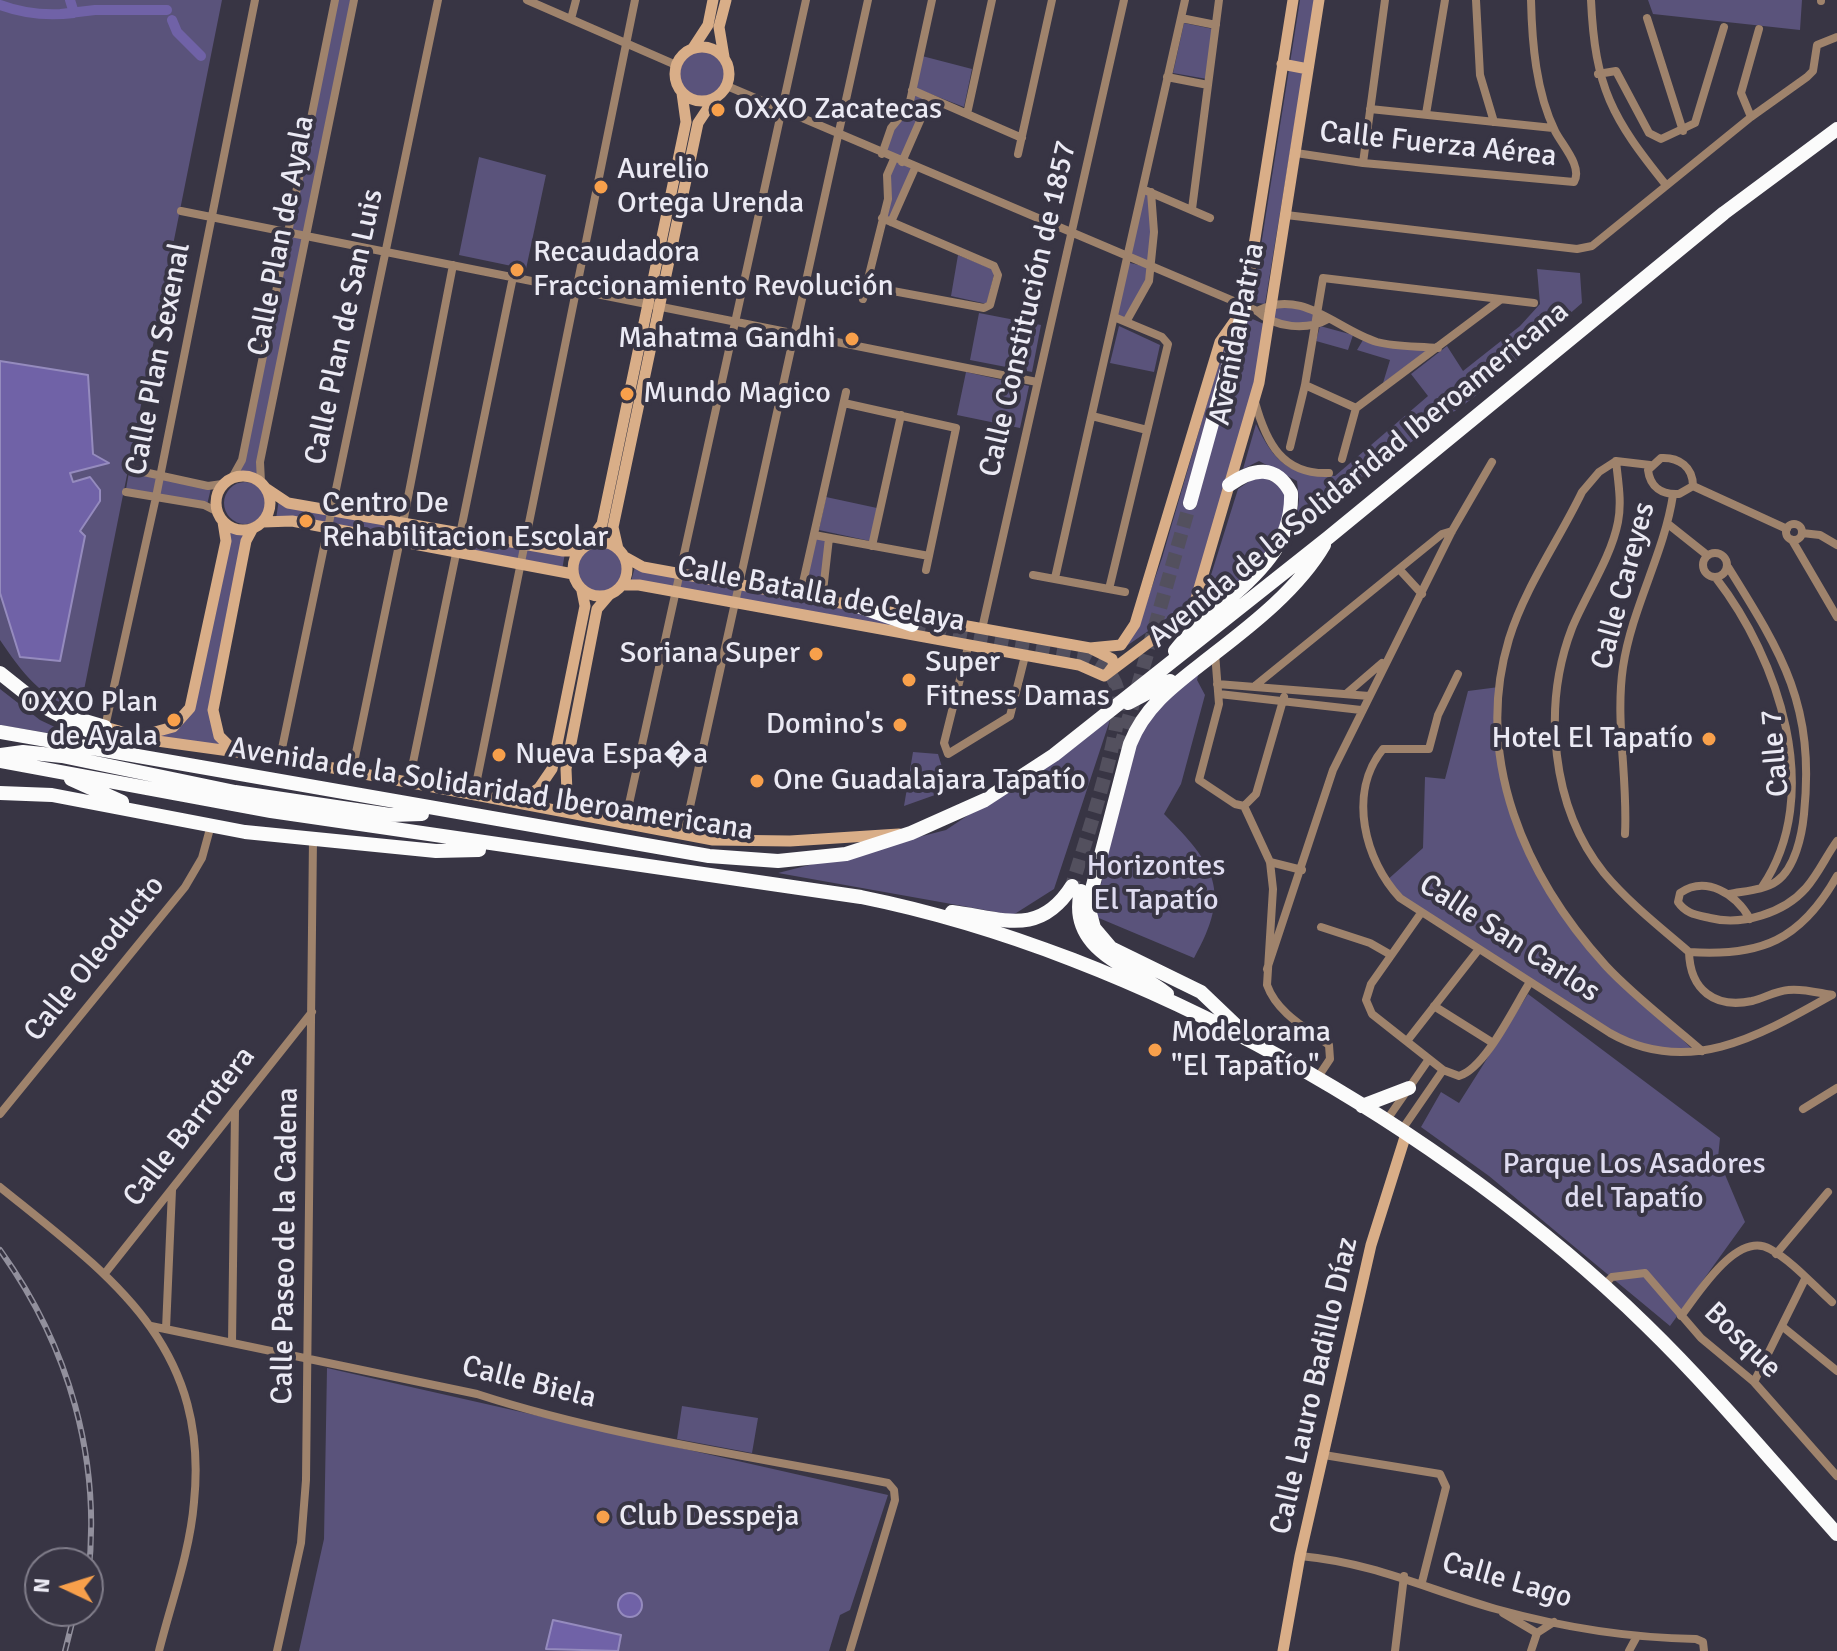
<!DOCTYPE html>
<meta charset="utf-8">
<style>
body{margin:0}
#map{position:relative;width:1837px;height:1651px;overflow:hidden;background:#383544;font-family:Signika,sans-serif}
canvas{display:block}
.north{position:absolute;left:24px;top:1547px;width:80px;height:80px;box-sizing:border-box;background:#383544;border:2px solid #807d8a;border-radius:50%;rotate:274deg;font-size:22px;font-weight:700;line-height:32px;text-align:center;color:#ebeaf4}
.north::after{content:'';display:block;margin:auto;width:28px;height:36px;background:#f8a04b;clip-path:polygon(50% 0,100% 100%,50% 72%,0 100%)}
</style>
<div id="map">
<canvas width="1837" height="1651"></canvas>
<div class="north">N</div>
</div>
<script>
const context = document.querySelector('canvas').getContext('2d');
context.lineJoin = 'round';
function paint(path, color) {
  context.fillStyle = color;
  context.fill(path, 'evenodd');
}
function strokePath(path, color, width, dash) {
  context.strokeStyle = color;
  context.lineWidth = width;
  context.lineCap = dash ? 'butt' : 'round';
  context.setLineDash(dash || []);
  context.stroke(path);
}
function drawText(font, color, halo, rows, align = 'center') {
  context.font = font + ' Signika,sans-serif';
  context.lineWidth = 8;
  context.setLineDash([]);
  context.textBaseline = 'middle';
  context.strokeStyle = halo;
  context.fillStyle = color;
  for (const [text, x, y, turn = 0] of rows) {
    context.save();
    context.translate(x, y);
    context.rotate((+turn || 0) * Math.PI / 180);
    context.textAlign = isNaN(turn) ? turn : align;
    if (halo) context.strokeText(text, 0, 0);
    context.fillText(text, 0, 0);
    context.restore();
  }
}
paint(new Path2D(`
 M 0,0 L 222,0 L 80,710 C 43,701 21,671 0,640 Z
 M 335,0 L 354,0 L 304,236 L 288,232 Z
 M 1300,0 L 1315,0 L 1265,304 L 1252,302 Z
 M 1648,0 L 1802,0 L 1800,30 L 1653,14 Z
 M 1184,23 L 1213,29 L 1207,79 L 1173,73 Z
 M675 74a27 27 0 1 1 54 0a27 27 0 1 1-54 0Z
 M 922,56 L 972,69 L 964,107 L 915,88 Z
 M 912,90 L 930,98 L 900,162 L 912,169 L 891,222 L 882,218 L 894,159 L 882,154 C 890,130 907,113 912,90 Z
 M 479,157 L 546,175 L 526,269 L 459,255 Z
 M 1142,192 L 1151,192 C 1153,221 1156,254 1148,282 C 1144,296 1130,305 1124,319 L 1114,317 L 1126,262 L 1143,266 L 1127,259 Z
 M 290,234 L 303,237 L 258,480 L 235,476 Z
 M 958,255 L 995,270 L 987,304 L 951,296 Z
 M 1537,269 L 1580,273 L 1582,303 L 1473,398 L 1361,478 L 1294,535 L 1299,500 L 1297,481 L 1259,461 L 1243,469 L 1256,424 C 1275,464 1290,476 1335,476 L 1428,396 L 1411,374 L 1447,346 L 1463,371 L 1520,326 L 1540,304 Z
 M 1271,306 L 1317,309 L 1314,327 L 1269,322 Z
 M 979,313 L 1041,325 L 1032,372 L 970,360 Z
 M 1250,318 L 1264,324 L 1255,380 L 1192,601 L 1125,647 L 1139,624 L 1162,558 L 1224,345 L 1237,322 Z
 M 1119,326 L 1160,345 L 1154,372 L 1110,363 Z
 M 1320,326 L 1353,335 L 1348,350 L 1316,341 Z
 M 1363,340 L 1427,351 L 1383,383 L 1390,360 L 1357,350 Z
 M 966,372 L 1029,386 L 1020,428 L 957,415 Z
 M 129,472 L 158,478 L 155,494 L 126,489 Z
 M 1257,476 C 1316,489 1273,552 1246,578 C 1233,590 1215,600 1200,610 L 1238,489 Z
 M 161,478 L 211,488 L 207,505 L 158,495 Z
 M224 503a21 21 0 1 1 42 0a21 21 0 1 1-42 0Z
 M 826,497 L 877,508 L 870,541 L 819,530 Z
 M 279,499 L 565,553 L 562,570 L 276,519 Z
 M 223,525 L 239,532 L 248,530 L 211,712 L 228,751 L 141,738 L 173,727 L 190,708 L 226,541 Z
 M 814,535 L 826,539 L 820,598 L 800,594 Z
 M575 569a24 24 0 1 1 48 0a24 24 0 1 1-48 0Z
 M 636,563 L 860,607 L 905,632 L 630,585 Z
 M 1200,668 L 1197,680 L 1205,695 L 1181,784 L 1164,814 C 1215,865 1232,891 1194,958 L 1094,916 L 1134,734 Z
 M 1499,687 C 1500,718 1497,755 1505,785 C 1533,898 1616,972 1694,1051 L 1633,1046 L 1428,917 L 1385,882 L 1423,848 L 1425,777 L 1445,779 L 1468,691 Z
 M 0,689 L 40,720 L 78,738 L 0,725 Z
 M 1110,720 L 1054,889 L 1013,915 L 778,873 L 946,830 Z
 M 913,752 L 938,754 L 949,790 L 904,806 Z
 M 1528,994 L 1720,1138 L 1718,1158 L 1745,1222 L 1670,1326 L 1489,1176 L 1421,1127 L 1441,1092 L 1459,1103 Z
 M 327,1368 L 888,1495 L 850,1610 L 840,1615 L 829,1651 L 299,1651 L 324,1539 Z
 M 682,1406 L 758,1418 L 752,1453 L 677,1439 Z`), '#5a537b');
const water = new Path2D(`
 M 0,361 L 88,375 L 93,454 L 109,463 L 70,473 L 73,482 L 90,477 L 100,490 L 100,501 L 80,531 L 85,536 L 60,661 L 20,657 L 0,593 Z
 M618 1605a12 12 0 1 1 24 0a12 12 0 1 1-24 0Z
 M 553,1620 L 621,1635 L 618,1651 L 546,1649 Z`);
paint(water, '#7062a7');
strokePath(water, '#958bbe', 2);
strokePath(new Path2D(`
 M 0,5 C 24,14 49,16 74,13 L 70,0
 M 61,14 L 95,10 L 167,10
 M 172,20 L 177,32 L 201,56`), '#7062a7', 10);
strokePath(new Path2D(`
 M 912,625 L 1087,657 C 1103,664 1114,674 1118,692 C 1125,725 1083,848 1072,886
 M 1120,749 L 1190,503`), '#53505e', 14, [14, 7]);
strokePath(new Path2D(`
 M 527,0 L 676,65
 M 1476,0 L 1480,75 L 1494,122
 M 1591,0 C 1595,88 1612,118 1666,185
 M 1821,1 L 1821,0
 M 1181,18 L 1216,25
 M 1647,18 L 1683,131
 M 571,19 L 576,0
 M 1598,74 L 1616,71 L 1649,133 L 1661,139 L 1695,123 L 1724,27
 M 1167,77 L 1208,85
 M 727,86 L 1257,311 C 1275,328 1307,331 1328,319
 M 912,90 L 1022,138
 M 1370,109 L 1553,128
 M 967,114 L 992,0
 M 1426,114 L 1445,0
 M 1751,117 L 1741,93 L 1759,29
 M 1296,153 L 1363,163 L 1574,182 C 1583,167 1562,145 1555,131 C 1536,92 1532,43 1531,0
 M 882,154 L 891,128 L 909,106 L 932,0
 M 1018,154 L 1052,0
 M 902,162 L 930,98
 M 1363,163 L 1385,0
 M 1147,191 L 1210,218
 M 1192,209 L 1219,0
 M 181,211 L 1037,382
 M 1286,215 L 1577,249 L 1592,246 L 1751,117 L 1807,77 L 1813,71 L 1817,45 L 1837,37
 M 891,222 L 915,168
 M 866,286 L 984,308 L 990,305 L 998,275 L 994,266 L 882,218
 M 863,299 L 888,199 L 887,175 L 894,159
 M 1257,311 C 1302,287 1337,330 1377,342 C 1396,347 1419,346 1438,348
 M 1126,322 L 1149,281 L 1154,232 L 1151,192
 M 1305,385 L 1356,408
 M 1255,402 C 1266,442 1282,475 1329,473
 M 844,403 L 956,428 L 926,570
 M 1092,416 L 1147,430
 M 1290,447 L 1305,385 L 1323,278 L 1534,303
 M 1661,458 C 1679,457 1693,467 1693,486 L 1679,494 C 1662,495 1650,487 1648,470 Z
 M 1342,459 L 1356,408 L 1500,300
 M 1616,461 C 1618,481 1622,502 1618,522 C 1611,558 1586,594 1572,628 C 1542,706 1551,807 1604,873 C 1629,903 1660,927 1689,952 C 1761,957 1801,940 1837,876
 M 1650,465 L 1616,461 L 1599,472 L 1582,492 C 1559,540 1525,587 1509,639 C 1473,759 1525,877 1606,966 C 1635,997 1670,1023 1702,1051
 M 130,469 L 208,486 L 222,484
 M 232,478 L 242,460 L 335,0
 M 261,482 L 260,462 L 354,0
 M 1693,486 L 1787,529
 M 126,492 L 204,505 L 216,511
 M 403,523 L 453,265
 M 1668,524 L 1707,555
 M1786 532a8 8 0 1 1 16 0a8 8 0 1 1-16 0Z
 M 1802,533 L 1820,535 L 1837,545
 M 814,535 L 929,556
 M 1792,540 L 1837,617
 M 872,546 L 901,415
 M1703 565a12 12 0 1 1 24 0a12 12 0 1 1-24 0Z
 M 1728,567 C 1783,655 1815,706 1804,814 C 1802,835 1795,868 1777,881 C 1765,890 1743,891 1729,894
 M 1399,569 L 1422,594
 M 1033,575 L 1125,592
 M 1055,578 L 1185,0
 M 1716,578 C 1778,658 1825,794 1762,887
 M 1109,589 L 1168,344 L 1162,337 L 1114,317
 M 800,596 L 846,392
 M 822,600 L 829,538
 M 982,629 L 1124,0
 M 968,647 L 944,743 L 948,754 L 1010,716 L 1025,656
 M 1215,653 L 1219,704 L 1199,780 L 1235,804 L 1244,806
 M 1458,674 L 1438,715 L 1429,749 L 1383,749 C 1347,793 1365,861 1400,898 L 1610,1033 C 1689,1078 1761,1035 1832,995
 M 1217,684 L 1369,696
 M 1256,685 L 1442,534 L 1452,531
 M 1219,694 L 1361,710
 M 1346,694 L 1382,663
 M 105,727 L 156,497 L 255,0
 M 280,758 L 438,0
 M 352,772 L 400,540
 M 409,782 L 513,277
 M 474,794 L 635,0
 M 1244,806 L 1270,862 L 1273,889 L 1267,985 C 1277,1013 1306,1028 1329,1045 L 1330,1059 L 1316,1080
 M 1244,806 L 1256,794 L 1284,697
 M 625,822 L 806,0
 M 684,834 L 868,0
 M 1625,834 C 1628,778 1615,722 1623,667 C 1632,607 1664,554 1673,495
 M 1270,862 L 1302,870
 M 1421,913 L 1371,984 L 1366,1000 L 1372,1014 L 1443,1070 L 1459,1076 C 1486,1068 1515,1005 1530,982
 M 1750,919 C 1736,894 1706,875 1680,893 L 1678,902 C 1686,914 1697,915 1710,918 C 1742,926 1784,913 1806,888 C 1819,873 1826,856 1837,841
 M 1321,927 L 1370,943 L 1391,955
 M 1689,952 C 1690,990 1715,1009 1752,1001 C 1764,998 1776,991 1788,990 C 1802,988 1819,993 1832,995
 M 1267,969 L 1333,770 L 1452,531 L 1492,462
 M 1434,1006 L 1493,1043
 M 1407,1041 L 1479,949
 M 1803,1109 L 1837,1088
 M 0,1114 L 185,887 L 202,858 L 211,825
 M 1386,1121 L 1429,1059
 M 1401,1131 L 1443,1070
 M 0,1187 C 109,1275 210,1344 194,1502 C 190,1552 171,1603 159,1651
 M 1776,1254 L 1828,1192
 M 106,1272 L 312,1012
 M 1603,1286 L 1612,1277 L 1645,1273 L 1701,1338 L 1754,1382 L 1837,1476
 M 1681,1316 C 1698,1294 1737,1230 1770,1249 C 1792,1261 1813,1285 1832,1302
 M 151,1326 L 477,1394 C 609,1437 751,1456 888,1483 L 894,1490 L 895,1500 L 850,1651
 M 1783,1327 L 1837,1371
 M 166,1329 L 172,1190
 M 232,1343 L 235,1110
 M 1754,1382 L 1805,1279
 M 1324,1455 L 1440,1474 L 1446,1487 L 1422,1582
 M 1300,1556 C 1375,1563 1426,1589 1496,1609 C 1561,1627 1629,1638 1696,1639 L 1703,1642 L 1704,1651
 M 1503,1613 L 1537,1633
 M 277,1651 L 301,1543 L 306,1480 L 313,838
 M 1395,1651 L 1404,1576
 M 1531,1651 L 1537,1633 L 1554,1622
 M 1629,1651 L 1636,1638`), '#9f836c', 8);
strokePath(new Path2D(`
 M675 74a27 27 0 1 1 54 0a27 27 0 1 1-54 0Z
 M 693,48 L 708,25 L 713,0
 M 724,57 L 719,27 L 726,0
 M 1282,64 L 1308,69
 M216 503a27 27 0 1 1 54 0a27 27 0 1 1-54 0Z
 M 267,489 L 288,503 L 563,551 L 579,551
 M 263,522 L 292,521 L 573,574
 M573 569a27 27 0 1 1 54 0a27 27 0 1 1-54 0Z
 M 588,544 L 602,524 L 686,122 L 682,93
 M 618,549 L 613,527 L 698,123 L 714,99
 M 625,557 L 643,567 L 868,608
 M 622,585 L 639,585 L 1079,665 L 1104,676
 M 889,612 L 1090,648 L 1112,659 L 1114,665 L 1108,673
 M 1090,648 L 1121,645 L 1135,624 L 1220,342 L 1244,308 L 1293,0
 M 1104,676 L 1193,609 L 1259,383 L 1319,0
 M 105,727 L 150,740 L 280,758 L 713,840 L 790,841 L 899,834
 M 144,735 L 173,727 L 190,708 L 226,541 L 223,522
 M 234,751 L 219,736 L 213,710 L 246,541 L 253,528
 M 518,802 L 539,788 L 552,769 L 585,606 L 582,591
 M 576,813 L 567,792 L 566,769 L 597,609 L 609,595
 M 1283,1651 L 1300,1556 L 1371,1245 L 1406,1134`), '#d9ae88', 11);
strokePath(new Path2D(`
 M 1190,503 L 1244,308
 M 860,607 L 912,625
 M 1175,651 C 1214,600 1294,568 1291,493 C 1276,464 1253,468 1229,485
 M 0,673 L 39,704 L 125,750
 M 1128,703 L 1170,681
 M 78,719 L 105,727
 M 0,732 L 709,856 L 778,861 L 846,854 L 911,833 L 985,800 L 1054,755 L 1329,537 L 1724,213 L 1837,129
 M 0,755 L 23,752 L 62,756 L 235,792 L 390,815 L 422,814
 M 0,761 L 271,811 L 861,897 C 1139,953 1443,1127 1646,1325 C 1713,1390 1774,1464 1837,1534
 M 71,779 L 122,802
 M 0,793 L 52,795 L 245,832 L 436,851 L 479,850
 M 1081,891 C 1067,951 1130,965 1167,994
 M 952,912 C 1001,918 1039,938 1072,886
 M 1245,1034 L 1201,992 L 1111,948 L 1094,928 L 1090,913 L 1091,893 L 1130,744 C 1146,703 1180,681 1214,654 C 1253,624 1299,588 1324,545
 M 1362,1106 L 1409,1088`), '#fbfbfb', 14);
const rail = new Path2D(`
 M 0,1250 C 69,1346 102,1460 88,1578
 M 65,1651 L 75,1611`);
strokePath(rail, '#92909d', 6);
strokePath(rail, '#383544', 3, [9]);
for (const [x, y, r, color] of [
 [718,110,8,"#f8a04b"],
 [601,187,8,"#f8a04b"],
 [517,270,8,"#f8a04b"],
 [852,339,8,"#f8a04b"],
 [627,394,8,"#f8a04b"],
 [306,521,8,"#f8a04b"],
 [816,654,8,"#f8a04b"],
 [909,680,8,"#f8a04b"],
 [174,720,8,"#f8a04b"],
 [900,725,8,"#f8a04b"],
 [1709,739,8,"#f8a04b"],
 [499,755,8,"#f8a04b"],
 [757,781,8,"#f8a04b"],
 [1155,1050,8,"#f8a04b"],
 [603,1517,8,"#f8a04b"]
]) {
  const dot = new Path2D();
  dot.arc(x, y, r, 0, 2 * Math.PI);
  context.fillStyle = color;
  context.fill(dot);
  strokePath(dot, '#383544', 3);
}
drawText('30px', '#ebeaf4', '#383544', [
 ["OXXO Zacatecas",734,110],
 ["Aurelio",617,170],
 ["Ortega Urenda",617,204],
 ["Recaudadora",533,253],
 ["Fraccionamiento Revolución",533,287],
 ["Mahatma Gandhi",836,339,"right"],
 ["Mundo Magico",643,394],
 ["Centro De",322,504],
 ["Rehabilitacion Escolar",322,538],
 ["Soriana Super",800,654,"right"],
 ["Super",925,663],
 ["Fitness Damas",925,697],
 ["OXXO Plan",158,703,"right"],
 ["de Ayala",158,737,"right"],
 ["Domino's",884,725,"right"],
 ["Hotel El Tapatío",1693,739,"right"],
 ["Nueva Espa�a",515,755],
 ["One Guadalajara Tapatío",773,781],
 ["Modelorama",1171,1033],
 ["\"El Tapatío\"",1171,1067],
 ["Club Desspeja",619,1517]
], 'left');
drawText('30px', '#ebeaf4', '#383544', [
 ["Calle Fuerza Aérea",1438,145,6],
 ["Calle Plan de Ayala",282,236,-79],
 ["Calle Constitución de 1857",1029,309,-77],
 ["Calle Plan de San Luis",345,327,-78],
 ["Avenida Patria",1238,334,-79],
 ["Calle Plan Sexenal",159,359,-79],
 ["Avenida de la Solidaridad Iberoamericana",1359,475,-39],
 ["Calle Careyes",1624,586,-75],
 ["Calle Batalla de Celaya",821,595,11],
 ["Calle 7",1776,753,-95],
 ["Avenida de la Solidaridad Iberoamericana",491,790,9],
 ["Calle San Carlos",1509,939,33],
 ["Calle Oleoducto",95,959,-51],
 ["Calle Barrotera",190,1127,-52],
 ["Calle Paseo de la Cadena",286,1246,-89],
 ["Bosque",1742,1341,44],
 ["Calle Biela",529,1383,14],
 ["Calle Lauro Badillo Díaz",1315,1386,-77],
 ["Calle Lago",1507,1581,16]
]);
drawText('30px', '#dfdcf0', '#383544', [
 ["Horizontes",1156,867],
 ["El Tapatío",1156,901],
 ["Parque Los Asadores",1634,1165],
 ["del Tapatío",1634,1199]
]);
</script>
